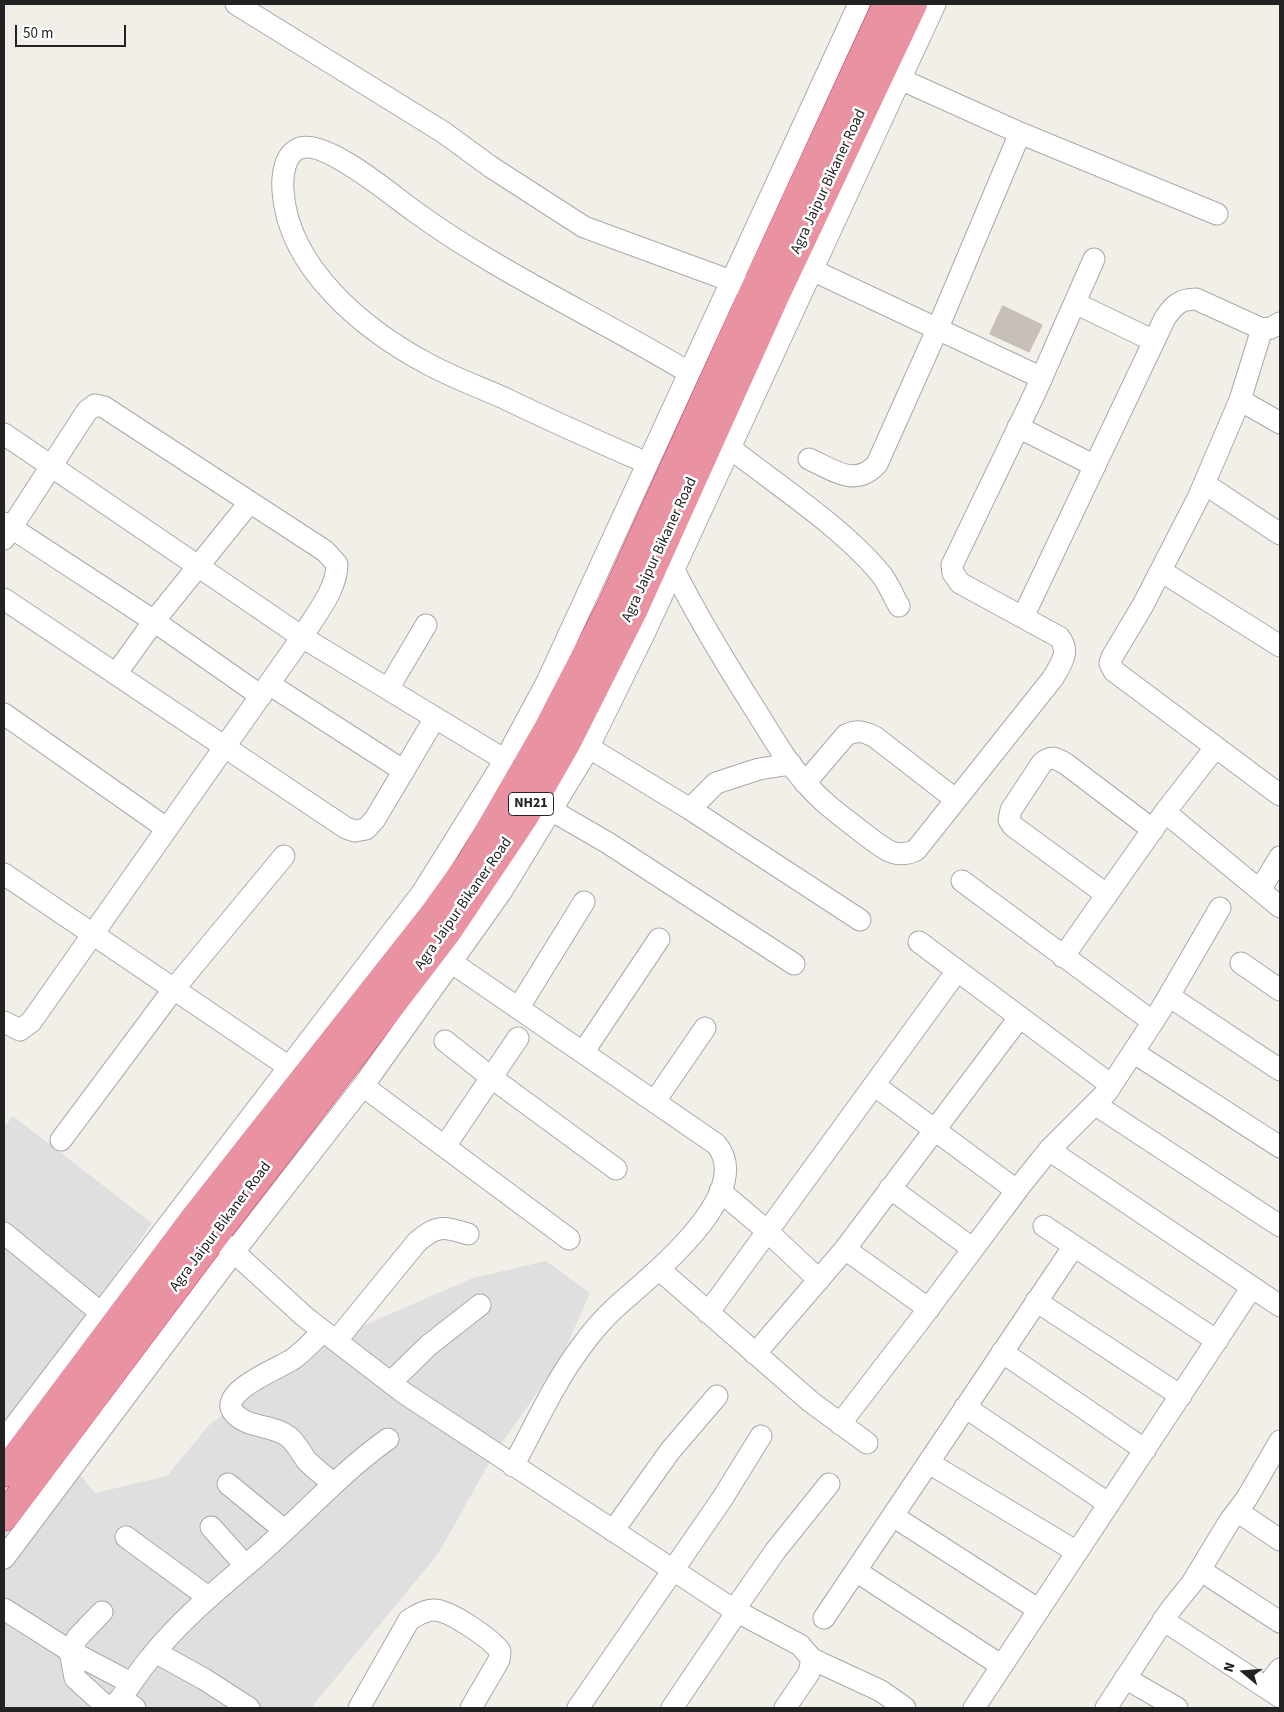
<!DOCTYPE html>
<style>
body{margin:0}
#map{position:relative;width:1284px;height:1712px;overflow:hidden;background:#f2efe9;font-family:"Source Sans 3",sans-serif}
canvas{display:block}
.frame{position:absolute;inset:0;border:5px solid #222;pointer-events:none}
.north{position:absolute;left:1219px;top:1647px;width:50px;height:50px;-webkit-text-stroke:4px #fff;paint-order:stroke;rotate:288deg;font-size:14px;font-weight:700;line-height:20px;text-align:center;color:#222}
.north::after{content:'';display:block;margin:auto;width:18px;height:22px;background:#222;clip-path:polygon(50% 0,100% 100%,50% 72%,0 100%)}
.scale{position:absolute;left:15px;top:25px;width:111px;height:22px;box-sizing:border-box;border:2px solid #222;border-top:0;padding-left:6px;font-size:15px;line-height:18px;white-space:nowrap;color:#222;-webkit-text-stroke:4px #fff;paint-order:stroke}
</style>
<div id="map">
<canvas width="1284" height="1712"></canvas>
<div class="frame"></div>
<div class="north">N</div>
<div class="scale">50 m</div>
</div>
<script>
const context = document.querySelector('canvas').getContext('2d');
context.lineJoin = 'round';
function paint(path, color) {
  context.fillStyle = color;
  context.fill(path, 'evenodd');
}
function strokePath(path, color, width, dash) {
  context.strokeStyle = color;
  context.lineWidth = width;
  context.lineCap = dash ? 'butt' : 'round';
  context.setLineDash(dash || []);
  context.stroke(path);
}
function drawText(font, color, halo, rows, align = 'center') {
  context.font = font + ' "Source Sans 3",sans-serif';
  context.lineWidth = 5;
  context.setLineDash([]);
  context.textBaseline = 'middle';
  context.strokeStyle = halo;
  context.fillStyle = color;
  for (const [text, x, y, turn = 0] of rows) {
    context.save();
    context.translate(x, y);
    context.rotate((+turn || 0) * Math.PI / 180);
    context.textAlign = isNaN(turn) ? turn : align;
    if (halo) context.strokeText(text, 0, 0);
    context.fillText(text, 0, 0);
    context.restore();
  }
}
paint(new Path2D(`
 M 13,1116 L 152,1223 L 10,1425 L 80,1475 L 95,1493 L 167,1476 L 209,1425 L 325,1342 L 473,1278 L 546,1261 L 590,1293 L 561,1359 L 496,1451 L 438,1554 L 311,1708 L 4,1708 L 4,1127 Z`), '#e0dfdf');
const building = new Path2D(`
 M 1003,306 L 1042,325 L 1029,352 L 990,334 Z`);
paint(building, '#c7bfb8');
strokePath(building, '#c4b6ab', 1);
const minor = new Path2D(`
 M 236,4 L 443,132 L 491,167 L 584,227 L 742,285
 M 900,79 L 1020,133 L 1217,214
 M 812,270 L 1042,378
 M 1075,303 L 1154,341
 M 1262,329 L 1240,400 L 1198,498 L 1143,605 L 1112,657 L 1110,663 L 1114,671 L 1280,795
 M 1240,400 L 1280,423
 M 1018,427 L 1095,466
 M 4,434 L 302,637 L 505,760
 M 730,448 C 776,484 843,528 880,573 C 888,582 893,596 899,606
 M 809,459 C 834,470 855,488 877,464 L 937,330 L 1020,133
 M 647,463 C 599,442 551,421 504,398 C 479,387 452,377 428,364 C 364,330 288,268 283,191 C 282,176 284,154 300,148 C 326,139 393,196 414,211 C 499,273 597,317 688,372
 M 1205,484 L 1280,534
 M 4,523 L 154,621 L 261,696
 M 4,539 L 87,411 L 95,405 L 104,407 L 325,551 L 337,564 C 337,590 315,615 302,637 L 31,1022 L 20,1030 L 4,1022
 M 674,570 C 699,620 728,667 758,714 C 773,738 787,763 806,783 C 822,803 843,817 863,833 C 881,846 894,861 916,850 L 1053,678 C 1061,664 1071,651 1059,637 L 960,583 L 953,573 L 952,565 L 1034,395 L 1094,259
 M 1161,571 L 1280,646
 M 4,599 L 346,828 L 355,831 L 366,829 L 375,819 L 435,718
 M 1023,617 L 1165,318 C 1174,305 1180,299 1196,299 L 1262,329 L 1271,328 L 1280,323
 M 116,674 L 154,621 L 250,502
 M 269,684 L 404,771
 M 388,689 L 426,625
 M 4,714 L 166,828
 M 588,747 L 690,809 L 860,920
 M 805,783 L 846,735 C 857,730 864,731 875,737 L 955,799
 M 690,809 L 716,783 L 759,769 L 791,764
 M 551,810 L 608,843 L 794,964
 M 1165,812 L 1280,907
 M 4,874 L 289,1067
 M 962,881 L 1153,1022
 M 1260,890 L 1280,857
 M 1107,895 L 1013,826 L 1009,820 L 1011,810 L 1042,763 C 1051,755 1056,758 1066,764 L 1153,830
 M 919,942 L 1111,1085
 M 1063,957 L 1165,812 L 1215,748
 M 451,962 L 716,1144 C 758,1193 648,1278 616,1307 C 603,1319 591,1333 581,1347 C 554,1383 535,1426 513,1466
 M 1241,963 L 1280,990
 M 1169,996 L 1280,1070
 M 519,1007 L 584,902
 M 445,1041 L 492,1078 L 616,1169
 M 584,1051 L 659,939
 M 1133,1052 L 1280,1147
 M 874,1085 L 1016,1190
 M 363,1086 L 569,1239
 M 655,1101 L 705,1028
 M 1096,1105 L 1280,1226
 M 61,1140 L 173,990 L 284,856
 M 445,1146 L 518,1038
 M 1049,1150 L 1280,1306
 M 890,1188 L 973,1249
 M 720,1191 L 767,1231 L 819,1280
 M 1044,1226 L 1217,1341
 M 4,1233 L 101,1313
 M 224,1243 L 305,1317 L 404,1393 L 734,1610 L 800,1645 L 812,1659 L 809,1673 L 785,1708
 M 845,1249 L 929,1309
 M 660,1270 L 811,1402 L 867,1443
 M 1036,1301 L 1181,1396
 M 708,1313 L 957,971
 M 323,1331 C 313,1341 304,1351 293,1359 C 282,1367 216,1392 234,1413 C 248,1429 273,1424 289,1437 C 296,1443 301,1453 307,1461 C 315,1469 324,1476 333,1483
 M 336,1341 L 417,1242 C 437,1224 444,1227 468,1234
 M 1002,1352 L 1145,1450
 M 755,1354 L 845,1249 L 1019,1018
 M 391,1382 L 429,1345 L 480,1305
 M 965,1407 L 1109,1504
 M 840,1424 L 920,1320 L 1020,1186 L 1049,1150 L 1107,1092 L 1160,1011 L 1220,908
 M 4,1440 L 422,893 L 505,760 L 547,682 L 859,4
 M 929,1463 L 1077,1552
 M 228,1484 L 284,1530
 M 1237,1511 L 1280,1540
 M 893,1516 L 1039,1610
 M 211,1527 L 245,1565
 M 613,1531 L 670,1451 L 717,1396
 M 126,1537 L 208,1597
 M 4,1558 L 233,1253 L 363,1086 L 501,892 L 583,758 L 643,636 L 935,4
 M 1200,1570 L 1280,1622
 M 856,1571 L 1002,1666
 M 4,1609 L 70,1651 L 131,1683
 M 734,1610 L 776,1550 L 829,1484
 M 102,1612 L 78,1637 L 70,1651 L 75,1678 L 108,1708
 M 824,1618 L 1074,1246
 M 1163,1620 L 1280,1697
 M 155,1652 L 204,1679 L 249,1708
 M 812,1659 L 881,1691 L 905,1708
 M 1125,1678 L 1177,1708
 M 1266,1687 L 1280,1669
 M 121,1698 L 135,1708
 M 112,1708 C 127,1693 137,1673 151,1657 C 182,1618 220,1588 258,1555 C 302,1517 340,1473 388,1439
 M 359,1708 L 409,1620 C 418,1615 424,1610 434,1610 C 450,1610 491,1639 500,1651 L 499,1660 L 471,1708
 M 578,1708 L 722,1499 L 761,1436
 M 672,1708 L 737,1612
 M 974,1708 L 1252,1287
 M 1106,1708 L 1171,1609 L 1192,1583 L 1229,1522 L 1247,1498 L 1280,1441`);
const highway = new Path2D(`
 M 4,1473 L 194,1219 L 434,914 L 472,861 L 548,729 L 611,607 L 754,291 L 887,4
 M 4,1517 L 215,1235 L 447,932 L 524,817 L 567,742 L 633,611 L 776,294 L 913,4`);
strokePath(minor, '#a9a9a9', 23);
strokePath(highway, '#dc2a67', 29);
strokePath(minor, '#fff', 21);
strokePath(highway, '#e892a2', 28);
for (const [x, y, w] of [
 [531,804,45]
]) {
  const box = new Path2D();
  box.roundRect(x - w / 2, y - 11.5, w, 23, 4);
  context.fillStyle = '#fff';
  context.fill(box);
  strokePath(box, '#222', 1);
}
drawText('bold 14px', '#222', null, [
 ["NH21",531,804]
]);
drawText('15px', '#222', '#fff', [
 ["Agra Jaipur Bikaner Road",829,182,-65],
 ["Agra Jaipur Bikaner Road",660,550,-65],
 ["Agra Jaipur Bikaner Road",464,904,-55],
 ["Agra Jaipur Bikaner Road",221,1227,-53]
]);
</script>
